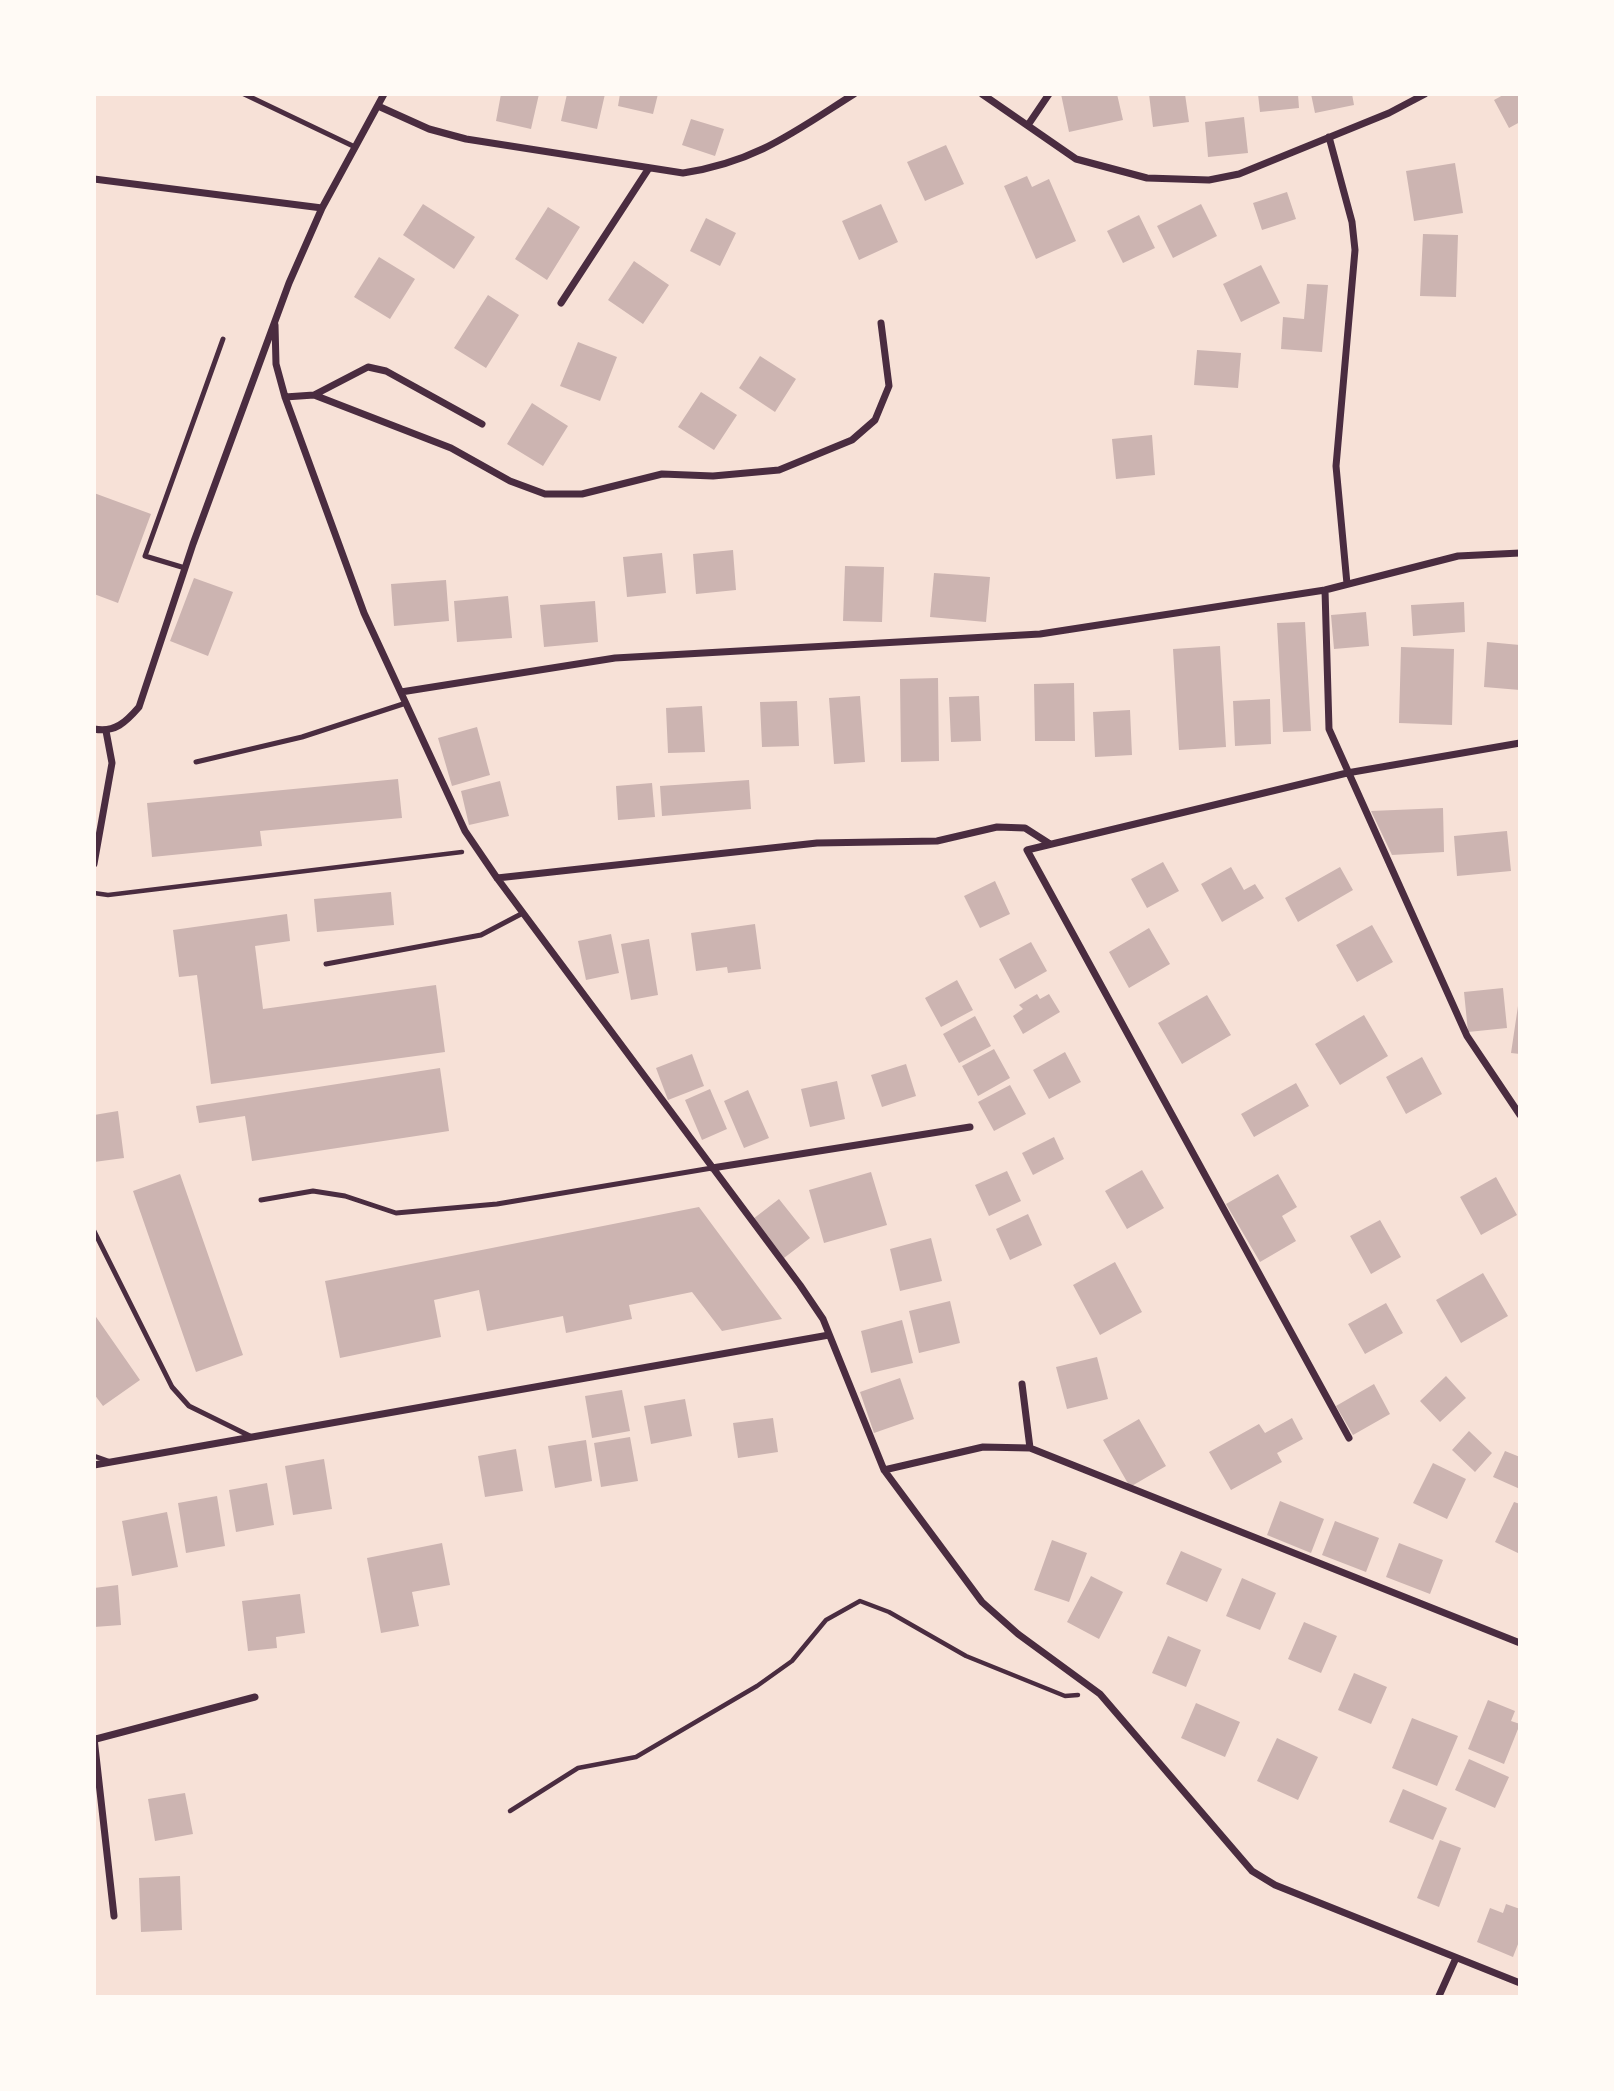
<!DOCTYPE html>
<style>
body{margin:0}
#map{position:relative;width:1614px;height:2091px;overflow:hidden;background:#f7e1d7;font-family:"Fira Sans",sans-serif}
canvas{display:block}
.frame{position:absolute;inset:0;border:96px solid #fffaf5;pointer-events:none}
</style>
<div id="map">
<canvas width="1614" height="2091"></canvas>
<div class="frame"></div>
</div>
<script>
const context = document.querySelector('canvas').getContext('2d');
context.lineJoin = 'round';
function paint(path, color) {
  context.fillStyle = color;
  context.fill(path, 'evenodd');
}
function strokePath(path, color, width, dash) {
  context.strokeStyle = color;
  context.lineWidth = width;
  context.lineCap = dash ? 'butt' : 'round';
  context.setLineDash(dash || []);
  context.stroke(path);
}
paint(new Path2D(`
 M 501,94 L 539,94 L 531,129 L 496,121 Z
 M 567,94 L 605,94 L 597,129 L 561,121 Z
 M 620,94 L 658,94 L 653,114 L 618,106 Z
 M 1061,94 L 1117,94 L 1123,120 L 1069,132 Z
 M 1149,94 L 1185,94 L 1189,122 L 1153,127 Z
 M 1258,94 L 1298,94 L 1299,108 L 1260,112 Z
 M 1311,94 L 1352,94 L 1354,105 L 1315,113 Z
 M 1505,94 L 1520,94 L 1520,122 L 1509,128 L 1494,100 Z
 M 1244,117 L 1248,153 L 1208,157 L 1205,122 Z
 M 691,119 L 724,129 L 715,156 L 682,145 Z
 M 946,145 L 964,184 L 925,201 L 907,162 Z
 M 1455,163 L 1463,213 L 1414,221 L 1406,171 Z
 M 1027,176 L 1032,187 L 1049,179 L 1076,241 L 1036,259 L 1004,186 Z
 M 1287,192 L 1296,219 L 1262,230 L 1253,203 Z
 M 423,204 L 475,237 L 454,269 L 403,235 Z
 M 881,204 L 898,242 L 859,260 L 842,221 Z
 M 1201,204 L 1217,236 L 1173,258 L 1157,226 Z
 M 548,207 L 580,227 L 547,280 L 515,259 Z
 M 1139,215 L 1155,248 L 1123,263 L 1107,231 Z
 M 706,218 L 736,233 L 720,266 L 690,251 Z
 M 1423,234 L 1458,235 L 1456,297 L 1420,296 Z
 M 379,257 L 415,279 L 390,319 L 354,297 Z
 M 634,261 L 669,285 L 643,324 L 608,300 Z
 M 1261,265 L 1280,303 L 1241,322 L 1223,284 Z
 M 1307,284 L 1328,285 L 1322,352 L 1281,349 L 1283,317 L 1304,319 Z
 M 488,295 L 519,315 L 486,368 L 454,348 Z
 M 578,342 L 617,357 L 600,401 L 560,386 Z
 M 1197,350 L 1241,353 L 1238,388 L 1194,385 Z
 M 760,356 L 796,379 L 775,412 L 739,388 Z
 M 701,392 L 737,415 L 714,450 L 678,427 Z
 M 532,403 L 568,426 L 543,466 L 507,444 Z
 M 1152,435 L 1155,475 L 1116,479 L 1112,439 Z
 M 94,493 L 151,514 L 118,603 L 94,594 Z
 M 733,550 L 736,590 L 696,594 L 693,554 Z
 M 662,553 L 666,593 L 627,597 L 623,557 Z
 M 845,566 L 884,567 L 882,622 L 843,621 Z
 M 934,573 L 990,577 L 986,622 L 930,617 Z
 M 194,578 L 233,592 L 208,656 L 170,641 Z
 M 446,580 L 449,621 L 394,626 L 391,584 Z
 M 508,596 L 512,638 L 457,642 L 454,601 Z
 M 595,601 L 598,642 L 544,647 L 540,605 Z
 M 1464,602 L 1465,632 L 1413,636 L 1411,605 Z
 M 1366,612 L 1369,646 L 1334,649 L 1331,615 Z
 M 1305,622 L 1311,731 L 1283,732 L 1277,623 Z
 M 1487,642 L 1520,645 L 1520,690 L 1484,687 Z
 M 1220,646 L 1226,747 L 1179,750 L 1173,649 Z
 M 1401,647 L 1454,649 L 1452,725 L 1399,723 Z
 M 938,678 L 939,761 L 901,762 L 900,679 Z
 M 1074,683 L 1075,741 L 1035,741 L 1034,684 Z
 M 860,696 L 865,762 L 834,764 L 829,698 Z
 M 979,696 L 981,741 L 951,742 L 949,697 Z
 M 1270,699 L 1271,744 L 1235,746 L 1233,701 Z
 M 797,701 L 799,746 L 762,747 L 760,702 Z
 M 702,706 L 705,752 L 668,753 L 666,708 Z
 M 1130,710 L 1132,755 L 1095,757 L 1093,712 Z
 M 477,727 L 490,775 L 452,786 L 438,738 Z
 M 398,779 L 402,818 L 260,831 L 262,846 L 152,857 L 147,803 Z
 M 749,780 L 751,809 L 662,816 L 660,786 Z
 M 500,781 L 509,816 L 469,825 L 461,791 Z
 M 652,783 L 655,817 L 618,820 L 616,786 Z
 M 1443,808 L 1444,852 L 1392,855 L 1371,811 Z
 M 1507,831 L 1511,871 L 1457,876 L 1454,836 Z
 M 1163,862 L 1179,891 L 1147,908 L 1131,879 Z
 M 1231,867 L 1244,890 L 1255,884 L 1264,898 L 1222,922 L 1201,884 Z
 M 1340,867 L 1353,890 L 1298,922 L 1285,898 Z
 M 995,881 L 1010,914 L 980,928 L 964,896 Z
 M 391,892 L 394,925 L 317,932 L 314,899 Z
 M 287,914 L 290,941 L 255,946 L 263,1009 L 436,985 L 445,1052 L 211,1084 L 197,975 L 179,977 L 173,930 Z
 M 755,924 L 761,969 L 728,973 L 727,967 L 696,971 L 691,933 Z
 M 1372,925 L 1393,962 L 1357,982 L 1336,945 Z
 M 1149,928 L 1170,964 L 1129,988 L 1109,952 Z
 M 611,934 L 619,973 L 586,980 L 578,941 Z
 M 649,939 L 658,995 L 631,1000 L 621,944 Z
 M 1031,942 L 1047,971 L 1015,989 L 999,959 Z
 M 957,980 L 973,1010 L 941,1027 L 925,998 Z
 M 1503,988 L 1507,1028 L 1468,1032 L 1464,992 Z
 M 1037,994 L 1040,999 L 1049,994 L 1060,1012 L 1023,1034 L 1013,1016 L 1023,1009 L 1019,1005 Z
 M 1207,995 L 1231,1035 L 1182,1064 L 1158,1023 Z
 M 1518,1006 L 1520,1006 L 1520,1054 L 1511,1053 Z
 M 1364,1015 L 1388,1056 L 1340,1085 L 1315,1044 Z
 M 975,1016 L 991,1046 L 959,1063 L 943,1034 Z
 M 994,1049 L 1010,1078 L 978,1096 L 962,1066 Z
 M 1065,1052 L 1081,1082 L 1049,1099 L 1033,1070 Z
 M 692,1054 L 704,1086 L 668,1100 L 656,1068 Z
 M 1422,1057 L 1442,1094 L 1406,1114 L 1386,1077 Z
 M 906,1064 L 916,1096 L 882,1107 L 871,1075 Z
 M 440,1068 L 449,1131 L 252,1161 L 245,1116 L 199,1123 L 196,1106 Z
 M 837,1081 L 845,1119 L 810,1127 L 801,1089 Z
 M 1296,1083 L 1309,1106 L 1254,1137 L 1241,1114 Z
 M 1010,1085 L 1026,1114 L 994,1131 L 978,1102 Z
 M 710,1089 L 727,1129 L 702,1140 L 685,1100 Z
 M 748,1090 L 769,1138 L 744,1148 L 724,1101 Z
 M 118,1111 L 124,1158 L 94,1162 L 94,1115 Z
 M 1054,1137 L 1064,1159 L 1033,1175 L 1022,1153 Z
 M 1142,1170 L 1164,1208 L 1127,1229 L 1105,1191 Z
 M 1007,1171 L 1021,1201 L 989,1216 L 975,1185 Z
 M 871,1172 L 887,1225 L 824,1243 L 809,1190 Z
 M 180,1174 L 243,1355 L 196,1372 L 133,1191 Z
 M 1278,1174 L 1297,1207 L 1282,1216 L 1296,1241 L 1260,1262 L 1226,1204 Z
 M 1496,1177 L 1517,1215 L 1481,1235 L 1460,1197 Z
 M 779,1199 L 810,1238 L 784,1258 L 753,1219 Z
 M 699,1207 L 782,1319 L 722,1331 L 692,1292 L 629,1305 L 632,1319 L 566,1333 L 563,1316 L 487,1331 L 479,1290 L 434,1300 L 441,1337 L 340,1358 L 325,1281 Z
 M 1028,1214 L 1042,1245 L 1010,1260 L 996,1229 Z
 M 1380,1220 L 1401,1257 L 1371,1274 L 1350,1236 Z
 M 931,1238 L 942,1281 L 900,1291 L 890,1249 Z
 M 1115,1262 L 1142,1312 L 1100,1335 L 1073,1285 Z
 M 1483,1273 L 1508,1316 L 1461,1343 L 1436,1300 Z
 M 950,1301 L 960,1343 L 919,1353 L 909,1311 Z
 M 1386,1303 L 1403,1333 L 1365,1354 L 1348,1324 Z
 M 94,1314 L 140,1380 L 103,1406 L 94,1394 Z
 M 902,1320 L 913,1363 L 871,1373 L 861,1331 Z
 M 1097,1357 L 1108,1399 L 1067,1409 L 1056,1367 Z
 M 1446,1376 L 1466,1398 L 1440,1422 L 1420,1401 Z
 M 900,1378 L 914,1419 L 874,1433 L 860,1392 Z
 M 1374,1384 L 1390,1414 L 1353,1435 L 1336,1406 Z
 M 622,1390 L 630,1431 L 592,1438 L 585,1396 Z
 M 685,1399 L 692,1436 L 651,1444 L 644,1406 Z
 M 773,1418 L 778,1452 L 738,1458 L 733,1423 Z
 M 1292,1418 L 1303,1439 L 1277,1453 L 1282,1462 L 1231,1490 L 1209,1452 L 1259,1424 L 1265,1433 Z
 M 1139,1419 L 1166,1466 L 1130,1487 L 1103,1440 Z
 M 1469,1431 L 1492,1453 L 1475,1472 L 1452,1450 Z
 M 630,1437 L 638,1481 L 601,1487 L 594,1443 Z
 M 586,1440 L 592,1481 L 555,1488 L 548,1446 Z
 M 516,1449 L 523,1491 L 485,1497 L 478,1456 Z
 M 1505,1451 L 1520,1457 L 1520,1489 L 1493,1477 Z
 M 324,1459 L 332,1509 L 293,1515 L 285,1466 Z
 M 1433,1463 L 1466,1479 L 1447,1519 L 1413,1503 Z
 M 267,1483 L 274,1525 L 236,1532 L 229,1490 Z
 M 217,1496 L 225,1546 L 186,1553 L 178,1503 Z
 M 1280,1501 L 1324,1519 L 1311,1553 L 1267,1535 Z
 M 1514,1502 L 1520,1504 L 1520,1554 L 1495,1542 Z
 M 167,1512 L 178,1567 L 132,1576 L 122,1521 Z
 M 1335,1521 L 1379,1538 L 1366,1572 L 1322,1555 Z
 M 1052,1540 L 1087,1553 L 1069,1602 L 1034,1590 Z
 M 442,1543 L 450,1585 L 412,1592 L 419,1626 L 381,1633 L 367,1558 Z
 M 1399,1543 L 1443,1560 L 1430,1594 L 1386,1577 Z
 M 1181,1551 L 1222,1569 L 1207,1602 L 1166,1584 Z
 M 1091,1576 L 1123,1592 L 1099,1639 L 1067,1622 Z
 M 1242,1578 L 1276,1593 L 1260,1630 L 1226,1616 Z
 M 118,1585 L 121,1625 L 94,1627 L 94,1588 Z
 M 300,1594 L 305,1633 L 276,1637 L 277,1648 L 248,1651 L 242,1601 Z
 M 1304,1622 L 1337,1636 L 1321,1673 L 1288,1659 Z
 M 1168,1636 L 1201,1650 L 1186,1687 L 1152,1673 Z
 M 1354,1673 L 1387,1687 L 1371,1724 L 1338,1710 Z
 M 1488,1700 L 1515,1711 L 1511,1721 L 1520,1724 L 1504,1764 L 1468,1749 Z
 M 1196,1703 L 1240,1722 L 1225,1757 L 1181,1738 Z
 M 1412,1718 L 1458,1736 L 1437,1786 L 1392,1768 Z
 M 1277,1738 L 1318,1757 L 1298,1800 L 1257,1781 Z
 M 1469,1759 L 1509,1777 L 1495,1808 L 1455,1790 Z
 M 1403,1789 L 1447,1808 L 1433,1840 L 1389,1822 Z
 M 185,1793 L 193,1834 L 155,1841 L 148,1799 Z
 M 1440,1840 L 1461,1848 L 1439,1907 L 1417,1898 Z
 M 180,1876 L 182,1930 L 141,1932 L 139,1878 Z
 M 1506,1904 L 1520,1909 L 1520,1939 L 1513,1957 L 1477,1942 L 1490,1908 L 1503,1913 Z`), '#ccb4b1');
strokePath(new Path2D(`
 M 94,893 L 108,895 L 462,852
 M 510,1811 L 578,1768 L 636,1757 L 757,1686 L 792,1661 L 826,1620 L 860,1601 L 889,1612 L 966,1656 L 1065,1696 L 1078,1695`), '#4a2c40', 4.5);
strokePath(new Path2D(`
 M 244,94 L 355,147
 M 185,568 L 145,556 L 223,339
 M 196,762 L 302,737 L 406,703
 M 326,964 L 481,935 L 523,913
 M 261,1200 L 313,1191 L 345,1196 L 396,1213 L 497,1204 L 712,1168
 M 94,1231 L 172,1387 L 189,1406 L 252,1437
 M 94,1456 L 111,1462`), '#4a2c40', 5);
strokePath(new Path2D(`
 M 982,94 L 1076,159 L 1147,178 L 1209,180 L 1239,174 L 1389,113 L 1425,94
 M 378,106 L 429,129 L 466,139 L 683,173 C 756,162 794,132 854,94
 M 1028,125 L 1049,94
 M 1329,137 L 1352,222 L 1355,250 L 1336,466 L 1347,584
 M 94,179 L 322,208
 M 561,303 L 649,168
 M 275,325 L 276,364 L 285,397 L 364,613 L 465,831 L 497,878 L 800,1285 L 823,1319 L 884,1470 L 982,1602 L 1018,1634 L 1100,1694 L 1252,1871 L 1275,1885 L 1520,1983
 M 314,395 L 368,367 L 386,371 L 482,424
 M 285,397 L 314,395 L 451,448 L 510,481 L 545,494 L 582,494 L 662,474 L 713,476 L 779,470 L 852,440 L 875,420 L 889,386 L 881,323
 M 1325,590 L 1329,729 L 1467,1036 L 1520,1115
 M 401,692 L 615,658 L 1040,634 L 1325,590 L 1458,556 L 1520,553
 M 94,729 C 115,733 126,722 139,707 L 193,544 L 289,283 L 322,208 L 384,94
 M 94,864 L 112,763 L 106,731
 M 497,878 L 817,843 L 937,841 L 997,827 L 1025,828 L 1050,844
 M 712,1168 L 970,1127
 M 1022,1384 L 1030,1448
 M 1349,1438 L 1027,850 L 1347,773 L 1520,743
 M 94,1465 L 829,1335
 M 884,1470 L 983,1447 L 1030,1448 L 1520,1643
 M 94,1738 L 114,1916
 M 96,1739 L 255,1697
 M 1439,1996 L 1456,1958`), '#4a2c40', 7);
</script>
